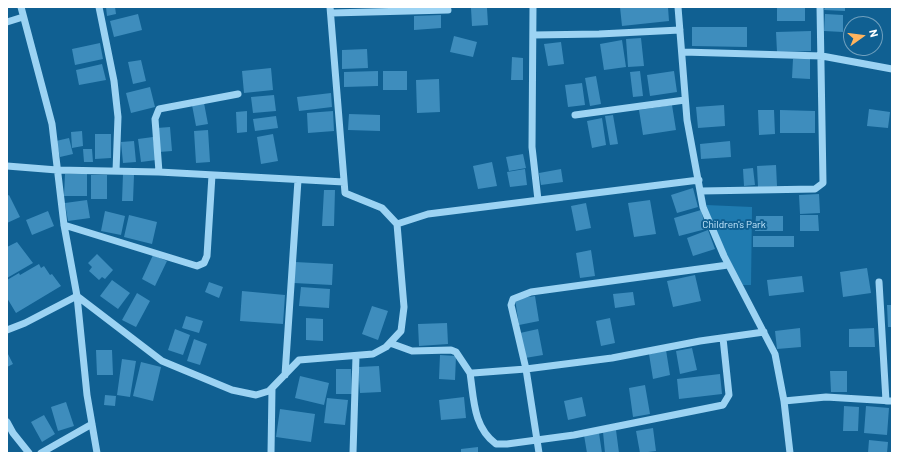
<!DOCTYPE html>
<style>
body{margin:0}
#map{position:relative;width:899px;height:460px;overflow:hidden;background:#106092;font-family:Barlow,sans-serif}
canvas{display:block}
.frame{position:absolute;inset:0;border:8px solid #fff;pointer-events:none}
.north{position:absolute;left:843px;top:16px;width:40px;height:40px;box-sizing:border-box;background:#106092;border:1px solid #70a0be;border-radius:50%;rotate:76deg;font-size:11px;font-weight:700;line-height:16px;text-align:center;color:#fff}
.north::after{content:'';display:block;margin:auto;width:14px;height:18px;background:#ffb45e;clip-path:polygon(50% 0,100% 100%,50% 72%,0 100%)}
</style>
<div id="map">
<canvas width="899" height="460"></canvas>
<div class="frame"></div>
<div class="north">N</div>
</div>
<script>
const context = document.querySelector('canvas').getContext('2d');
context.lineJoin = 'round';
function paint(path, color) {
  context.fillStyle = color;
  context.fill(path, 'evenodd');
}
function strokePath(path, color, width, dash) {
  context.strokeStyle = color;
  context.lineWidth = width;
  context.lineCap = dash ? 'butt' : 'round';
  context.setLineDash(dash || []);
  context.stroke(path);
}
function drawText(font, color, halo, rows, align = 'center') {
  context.font = font + ' Barlow,sans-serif';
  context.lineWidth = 4;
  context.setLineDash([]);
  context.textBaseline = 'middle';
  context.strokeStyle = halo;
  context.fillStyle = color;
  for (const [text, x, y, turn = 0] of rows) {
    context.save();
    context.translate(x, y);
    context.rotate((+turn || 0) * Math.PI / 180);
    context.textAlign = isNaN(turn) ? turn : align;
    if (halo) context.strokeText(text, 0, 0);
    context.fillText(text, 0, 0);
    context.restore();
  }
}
paint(new Path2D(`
 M 706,205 L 752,207 L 751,285 L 743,285 L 727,256 Z`), '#1f7bb0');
paint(new Path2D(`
 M 106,7 L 115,7 L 116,14 L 107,16 Z
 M 620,7 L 668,7 L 669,21 L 622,26 Z
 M 777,7 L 805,7 L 805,21 L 777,21 Z
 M 825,7 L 845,7 L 845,11 L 824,10 Z
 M 471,8 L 487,8 L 488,25 L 472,26 Z
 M 138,14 L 142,30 L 114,37 L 110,21 Z
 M 825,14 L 843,15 L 843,32 L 824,31 Z
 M 441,15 L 441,28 L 414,30 L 414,16 Z
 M 692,27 L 747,27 L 747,47 L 692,46 Z
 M 811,31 L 811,51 L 777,52 L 776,32 Z
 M 454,36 L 477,42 L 473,57 L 450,52 Z
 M 641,38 L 644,66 L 628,67 L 626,39 Z
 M 622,40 L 626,67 L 604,70 L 600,44 Z
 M 561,42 L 564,64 L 548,66 L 544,44 Z
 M 100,43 L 103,59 L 75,65 L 72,49 Z
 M 367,49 L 368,68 L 342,69 L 342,50 Z
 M 512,57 L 523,58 L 523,80 L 511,80 Z
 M 793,59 L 810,59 L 810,79 L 792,78 Z
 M 141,60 L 146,81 L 133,84 L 128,62 Z
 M 102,64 L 106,80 L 79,85 L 76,70 Z
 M 271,68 L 273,90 L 244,93 L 242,71 Z
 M 378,71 L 378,86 L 344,87 L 344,72 Z
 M 383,71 L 407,71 L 407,90 L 383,90 Z
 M 640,71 L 643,96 L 633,97 L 630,72 Z
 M 674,71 L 677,92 L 650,96 L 647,75 Z
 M 596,76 L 601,104 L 590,106 L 585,78 Z
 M 439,79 L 440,112 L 417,113 L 416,80 Z
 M 582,83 L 585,105 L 568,107 L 565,85 Z
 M 150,87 L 155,107 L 131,113 L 126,93 Z
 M 331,93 L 332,107 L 299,111 L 297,97 Z
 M 274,95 L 276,111 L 253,113 L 251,97 Z
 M 204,103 L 208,124 L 196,126 L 192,105 Z
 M 672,105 L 676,130 L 643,135 L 639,110 Z
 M 724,105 L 725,126 L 698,128 L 696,107 Z
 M 869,109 L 890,112 L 888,128 L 867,126 Z
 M 758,110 L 774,110 L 775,134 L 759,135 Z
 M 780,110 L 815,111 L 815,133 L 780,133 Z
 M 247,111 L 247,132 L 237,133 L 236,112 Z
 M 333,111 L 334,131 L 308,133 L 307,113 Z
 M 349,114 L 380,115 L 380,131 L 348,130 Z
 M 613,115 L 618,144 L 610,145 L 605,116 Z
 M 276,116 L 278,128 L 255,131 L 253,119 Z
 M 602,118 L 606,145 L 592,148 L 587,121 Z
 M 170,127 L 172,151 L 159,152 L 157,128 Z
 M 208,130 L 210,162 L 196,163 L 194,131 Z
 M 82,131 L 83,146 L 72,148 L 71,132 Z
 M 95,134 L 111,134 L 111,158 L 95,159 Z
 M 273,134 L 278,161 L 261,164 L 257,137 Z
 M 153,137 L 156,160 L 141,162 L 138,139 Z
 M 69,138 L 73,154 L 60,157 L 56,141 Z
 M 134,141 L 136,162 L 123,163 L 121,142 Z
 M 730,141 L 731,157 L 701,159 L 700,144 Z
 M 83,149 L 92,149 L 93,162 L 84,162 Z
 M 523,154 L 526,168 L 509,171 L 506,157 Z
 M 492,162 L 497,186 L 478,189 L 473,166 Z
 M 776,165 L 777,186 L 758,187 L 757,166 Z
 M 753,168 L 755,185 L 744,186 L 743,169 Z
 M 525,169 L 527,185 L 510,187 L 507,172 Z
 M 561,169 L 563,182 L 541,185 L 539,173 Z
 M 65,174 L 87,174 L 87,196 L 64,196 Z
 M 123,174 L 134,175 L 133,201 L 122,201 Z
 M 91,175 L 107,175 L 107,199 L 91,199 Z
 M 693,188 L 698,207 L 677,213 L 671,195 Z
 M 324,190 L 335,190 L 334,226 L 322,226 Z
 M 819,194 L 820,213 L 800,214 L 799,195 Z
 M 9,195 L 20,217 L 7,223 L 7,196 Z
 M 87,200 L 90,218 L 68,221 L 65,203 Z
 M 650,200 L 656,234 L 634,237 L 628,203 Z
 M 586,203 L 591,228 L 576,231 L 571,206 Z
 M 701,210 L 706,229 L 679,236 L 674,218 Z
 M 48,211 L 54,226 L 32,235 L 26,220 Z
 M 105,211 L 125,216 L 121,235 L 101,231 Z
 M 129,215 L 157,222 L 152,244 L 124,237 Z
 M 800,215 L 818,215 L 819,231 L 800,231 Z
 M 756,216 L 783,216 L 783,231 L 755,231 Z
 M 708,230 L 715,249 L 693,256 L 687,238 Z
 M 753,236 L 794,236 L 794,247 L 753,247 Z
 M 17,242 L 33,263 L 7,278 L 7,247 Z
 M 591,250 L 595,276 L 580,278 L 576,253 Z
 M 97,254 L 113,270 L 105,279 L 102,277 L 99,280 L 89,271 L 92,267 L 88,263 Z
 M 153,255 L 167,261 L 155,286 L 142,279 Z
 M 295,262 L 333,264 L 332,285 L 294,283 Z
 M 39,264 L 41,268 L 44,266 L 50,275 L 52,274 L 61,286 L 16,313 L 7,298 L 7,280 L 19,273 L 20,275 Z
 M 867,268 L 871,293 L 843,297 L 840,272 Z
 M 695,275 L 701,301 L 673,307 L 667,281 Z
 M 802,276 L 804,292 L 769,296 L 767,280 Z
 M 112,280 L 130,293 L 118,309 L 100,296 Z
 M 209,282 L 223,287 L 219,298 L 205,292 Z
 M 301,287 L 330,289 L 329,308 L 299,306 Z
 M 242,291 L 285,295 L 283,324 L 240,321 Z
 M 633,292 L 635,305 L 615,308 L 613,294 Z
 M 137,293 L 150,301 L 136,327 L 122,320 Z
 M 535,296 L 539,321 L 519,325 L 515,299 Z
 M 887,305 L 892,305 L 892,327 L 888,327 Z
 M 372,306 L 388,311 L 378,340 L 362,334 Z
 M 186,316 L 203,321 L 199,333 L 182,328 Z
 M 306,318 L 323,319 L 323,341 L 306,340 Z
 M 610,318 L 615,343 L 601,346 L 596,321 Z
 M 447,323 L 448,344 L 419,346 L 418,324 Z
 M 800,328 L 801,347 L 777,349 L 775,331 Z
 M 874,328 L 875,347 L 849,347 L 849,329 Z
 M 175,329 L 190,335 L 183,355 L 168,350 Z
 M 538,329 L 543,355 L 525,358 L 520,333 Z
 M 194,339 L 207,344 L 200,365 L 187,361 Z
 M 692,348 L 697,370 L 680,374 L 676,351 Z
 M 96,350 L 112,350 L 113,375 L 97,375 Z
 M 666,350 L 670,375 L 653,379 L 649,354 Z
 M 7,352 L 13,364 L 7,367 Z
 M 440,355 L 456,356 L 455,380 L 439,379 Z
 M 122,359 L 136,361 L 130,397 L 117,395 Z
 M 141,362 L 161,367 L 153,401 L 133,396 Z
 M 379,366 L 381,392 L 360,393 L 358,367 Z
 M 336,369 L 351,369 L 352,394 L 336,394 Z
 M 830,371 L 847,371 L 847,392 L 831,392 Z
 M 720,374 L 722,394 L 679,399 L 677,379 Z
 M 300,376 L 329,383 L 324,405 L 295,398 Z
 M 645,385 L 650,414 L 633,417 L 629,388 Z
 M 105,395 L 116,396 L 115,406 L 104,405 Z
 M 464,397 L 466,418 L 441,420 L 439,400 Z
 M 582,397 L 586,416 L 568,420 L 564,401 Z
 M 327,398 L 348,400 L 345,425 L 324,423 Z
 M 66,402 L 74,426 L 58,431 L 51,407 Z
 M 844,406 L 859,407 L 858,431 L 843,431 Z
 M 866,406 L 889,408 L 887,435 L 864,433 Z
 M 280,409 L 315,414 L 311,442 L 276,437 Z
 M 44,415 L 55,434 L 42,442 L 31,422 Z
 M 653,428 L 656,451 L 640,453 L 636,431 Z
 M 616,430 L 619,453 L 605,453 L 603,432 Z
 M 599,433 L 602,453 L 587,453 L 584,435 Z
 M 869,440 L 888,442 L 887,453 L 868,453 Z
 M 478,447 L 478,453 L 461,453 L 461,449 Z`), '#3e8dbd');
strokePath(new Path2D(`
 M 21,7 L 52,124 L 64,225 L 77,296 L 87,395 L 97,453
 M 99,7 L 114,81 L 118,117 L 116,171
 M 533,7 L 532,147 L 538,200
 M 678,7 L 687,120 L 703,207 L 724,256 L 775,354 L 784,401 L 790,453
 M 331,13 L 448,10
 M 7,22 L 23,17
 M 533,35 L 599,34 L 680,30
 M 683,52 L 822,56 L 892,69
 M 575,115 L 685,100
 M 7,166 L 57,170 L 159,172 L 344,182
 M 159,172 L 155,119 L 159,109 L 238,94
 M 701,191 L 815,189 L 823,183 L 820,7
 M 397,224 L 428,214 L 699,180
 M 64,225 L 197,266 L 204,263 L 207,256 L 212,175
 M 879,282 L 886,401
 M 77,296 L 162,361 L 232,390 L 256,395 L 269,391 L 299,360 L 373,354 L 386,347 L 401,331 L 404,307 L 397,224 L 382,208 L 345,193 L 330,7
 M 7,330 L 25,323 L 77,296
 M 390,343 L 412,351 L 451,350 L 456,352 L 470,373 L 473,373 L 526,369 L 612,358 L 700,341 L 764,332
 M 470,373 C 474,399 473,427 496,444 L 507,444 L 574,435 L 723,405 L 729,395 L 723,338
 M 285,375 L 298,180
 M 784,401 L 826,397 L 892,401
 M 7,422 L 13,433 L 29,453
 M 41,453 L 92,424
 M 271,453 L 272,389
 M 353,453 L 356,356
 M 539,453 L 526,369 L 511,305 L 513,299 L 531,292 L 728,265`), '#9cd3f3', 7);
drawText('10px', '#c4e8fe', '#106092', [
 ["Children's Park",734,225]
]);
</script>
